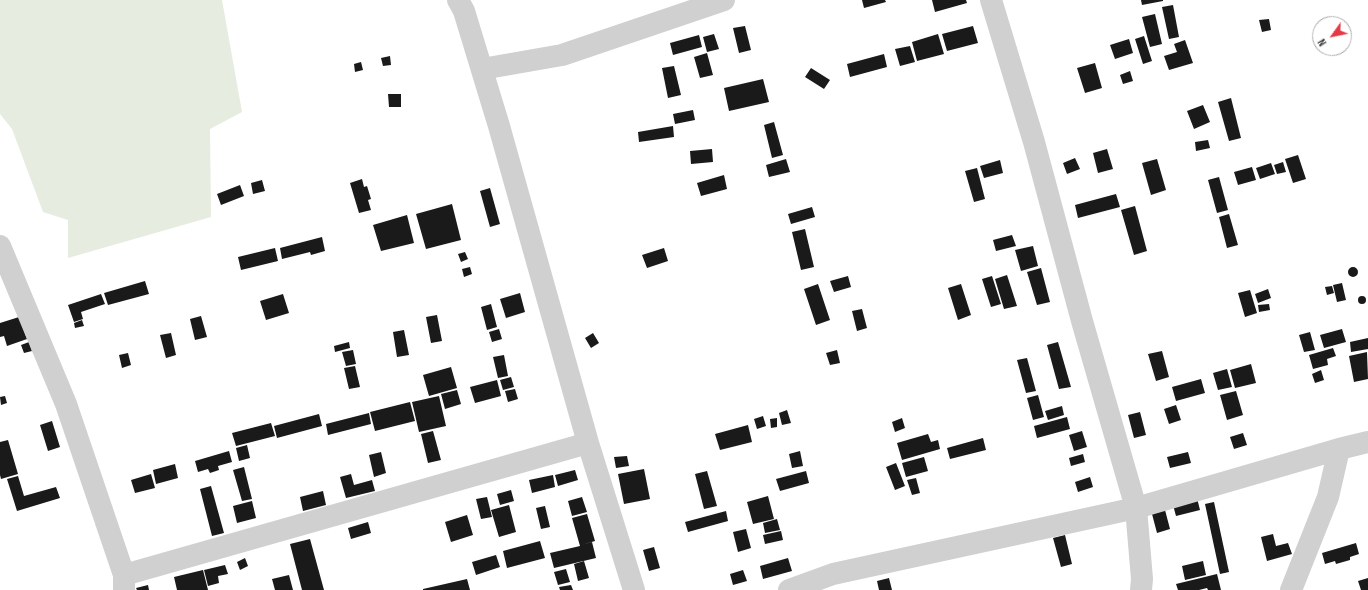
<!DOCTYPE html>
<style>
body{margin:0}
#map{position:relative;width:1368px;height:590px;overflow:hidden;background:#fff;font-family:"Sofia Sans Condensed",sans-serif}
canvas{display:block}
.north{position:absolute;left:1312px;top:16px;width:40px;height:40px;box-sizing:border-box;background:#fff;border:1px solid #adadad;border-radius:50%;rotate:237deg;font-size:11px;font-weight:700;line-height:16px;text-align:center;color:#333}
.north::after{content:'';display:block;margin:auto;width:14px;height:18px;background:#e63946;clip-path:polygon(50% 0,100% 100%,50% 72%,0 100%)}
</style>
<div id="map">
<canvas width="1368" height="590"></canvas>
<div class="north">N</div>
</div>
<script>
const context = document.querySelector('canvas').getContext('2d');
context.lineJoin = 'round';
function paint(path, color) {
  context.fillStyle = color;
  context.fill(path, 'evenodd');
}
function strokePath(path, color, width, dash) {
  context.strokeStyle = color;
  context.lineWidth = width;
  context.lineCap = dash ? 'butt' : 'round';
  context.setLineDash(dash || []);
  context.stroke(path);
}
paint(new Path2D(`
 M 0,0 L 222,0 L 242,112 L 210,129 L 211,217 L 68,258 L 68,220 L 43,212 L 12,129 L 0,114 Z`), '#e6ecdf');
paint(new Path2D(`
 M 862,0 L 885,0 L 886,2 L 864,8 Z
 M 932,0 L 966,0 L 967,3 L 935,12 Z
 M 1141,0 L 1163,0 L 1163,1 L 1142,5 Z
 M 1173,5 L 1179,37 L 1169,39 L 1162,7 Z
 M 1155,14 L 1162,44 L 1150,47 L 1142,17 Z
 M 1269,19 L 1271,30 L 1262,32 L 1259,20 Z
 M 745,26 L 751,50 L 739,53 L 733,28 Z
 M 973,26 L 978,43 L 947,51 L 942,34 Z
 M 714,34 L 719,49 L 707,52 L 703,37 Z
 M 938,34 L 944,54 L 917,61 L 912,42 Z
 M 699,35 L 702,47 L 673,55 L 670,43 Z
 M 1144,36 L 1152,61 L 1143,64 L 1135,39 Z
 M 1129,39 L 1133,53 L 1115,59 L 1110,45 Z
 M 1185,40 L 1193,63 L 1169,70 L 1164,56 L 1177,52 L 1174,44 Z
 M 910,46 L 915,62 L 900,66 L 895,49 Z
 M 707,53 L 713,75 L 700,78 L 694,57 Z
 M 884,54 L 887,67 L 850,77 L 847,64 Z
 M 390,56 L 391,65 L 383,66 L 381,58 Z
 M 361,62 L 363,70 L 355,72 L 354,64 Z
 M 1095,63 L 1102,88 L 1085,93 L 1077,68 Z
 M 674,66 L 681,95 L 668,98 L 662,68 Z
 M 811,68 L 830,80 L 824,89 L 805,77 Z
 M 1130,71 L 1133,81 L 1123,84 L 1120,75 Z
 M 763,79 L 769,102 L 729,111 L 724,88 Z
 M 388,94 L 401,94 L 401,107 L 389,107 Z
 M 1231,98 L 1241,138 L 1229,141 L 1218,102 Z
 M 1203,105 L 1210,122 L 1194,129 L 1187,111 Z
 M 693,110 L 695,120 L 675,124 L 673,114 Z
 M 774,122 L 783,155 L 772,158 L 764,125 Z
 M 673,126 L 674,137 L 639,142 L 638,132 Z
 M 1208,140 L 1210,148 L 1196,151 L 1195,142 Z
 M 712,149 L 713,162 L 691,164 L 690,151 Z
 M 1107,149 L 1113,169 L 1098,173 L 1093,153 Z
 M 1298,155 L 1306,179 L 1293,183 L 1285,159 Z
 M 1075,158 L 1080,169 L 1067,174 L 1063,163 Z
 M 786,159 L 790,172 L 769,177 L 766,165 Z
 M 1157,159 L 1166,190 L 1151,195 L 1142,163 Z
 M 1000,160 L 1003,173 L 984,178 L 980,166 Z
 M 1283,162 L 1286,172 L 1277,174 L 1274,165 Z
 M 1271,163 L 1275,174 L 1260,179 L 1256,168 Z
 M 1252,167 L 1256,180 L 1238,185 L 1234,172 Z
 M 977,168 L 985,199 L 974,202 L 965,171 Z
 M 724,175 L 727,189 L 701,196 L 697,183 Z
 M 1219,177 L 1228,210 L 1217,213 L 1208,180 Z
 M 362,179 L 364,187 L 367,186 L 371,199 L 368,200 L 371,210 L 359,213 L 350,183 Z
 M 262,180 L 265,191 L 253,194 L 251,183 Z
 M 240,185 L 244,196 L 221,205 L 217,194 Z
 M 490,188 L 500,224 L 490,227 L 480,191 Z
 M 1116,194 L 1120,207 L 1078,218 L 1075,205 Z
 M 452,204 L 461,240 L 426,249 L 416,214 Z
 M 1135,206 L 1147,251 L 1134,255 L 1121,210 Z
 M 812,207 L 815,217 L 791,224 L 788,214 Z
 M 1229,214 L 1238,245 L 1227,248 L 1219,217 Z
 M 407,215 L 414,243 L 381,251 L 373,225 Z
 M 805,229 L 814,267 L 801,270 L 792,232 Z
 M 1012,235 L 1016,246 L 996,251 L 993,240 Z
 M 322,237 L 325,251 L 311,255 L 310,252 L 282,259 L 280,248 Z
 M 1033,246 L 1038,266 L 1021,271 L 1015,250 Z
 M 275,248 L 278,261 L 241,270 L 238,257 Z
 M 664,248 L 668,261 L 647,268 L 642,255 Z
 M 465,252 L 468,259 L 461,262 L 458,254 Z
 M1348 272a5 5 0 1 1 10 0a5 5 0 1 1-10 0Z
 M 470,267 L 472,274 L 464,277 L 462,269 Z
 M 1041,268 L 1050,302 L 1037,305 L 1027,272 Z
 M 1007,275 L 1017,306 L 1004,309 L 995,279 Z
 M 848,276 L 851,287 L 834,292 L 830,281 Z
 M 992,276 L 1001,304 L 991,307 L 982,279 Z
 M 145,281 L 149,294 L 108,305 L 104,293 Z
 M 1342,283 L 1346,300 L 1337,302 L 1333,285 Z
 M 818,284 L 830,320 L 816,325 L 804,289 Z
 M 961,284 L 971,315 L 958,320 L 948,288 Z
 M 1332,286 L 1334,293 L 1327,295 L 1325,287 Z
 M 1268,289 L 1271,298 L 1258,303 L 1255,294 Z
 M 1250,290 L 1257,313 L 1245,317 L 1238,293 Z
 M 520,293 L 525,312 L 506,318 L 500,299 Z
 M 101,294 L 105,304 L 81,312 L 83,319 L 74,322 L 68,305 Z
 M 283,294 L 289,313 L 266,320 L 260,301 Z
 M1358 300a4 4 0 1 1 8 0a4 4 0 1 1-8 0Z
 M 491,304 L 497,327 L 487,330 L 481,307 Z
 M 1269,304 L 1270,310 L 1259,312 L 1258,305 Z
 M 862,309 L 867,328 L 857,331 L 852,311 Z
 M 437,315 L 442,341 L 431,343 L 426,317 Z
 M 201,316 L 207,337 L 195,340 L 190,319 Z
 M 19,317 L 27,339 L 7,346 L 4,336 L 0,337 L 0,323 Z
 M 82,320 L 84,326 L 75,328 L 74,323 Z
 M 499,329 L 502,339 L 492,342 L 489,332 Z
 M 1342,329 L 1346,342 L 1324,348 L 1320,335 Z
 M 404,330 L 409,355 L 397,357 L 393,332 Z
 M 1310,332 L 1315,350 L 1304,352 L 1299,335 Z
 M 171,333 L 176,355 L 166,358 L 160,335 Z
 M 593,333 L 599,343 L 591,348 L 585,338 Z
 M 1368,338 L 1368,349 L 1351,352 L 1350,342 Z
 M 29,342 L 32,351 L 24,353 L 21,345 Z
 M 349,342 L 350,348 L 335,352 L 334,346 Z
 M 1058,342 L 1071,387 L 1059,389 L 1047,345 Z
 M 1333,348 L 1336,356 L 1327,359 L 1328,365 L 1313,369 L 1309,355 Z
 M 353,350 L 356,364 L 346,366 L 342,352 Z
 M 837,350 L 840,363 L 830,365 L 826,353 Z
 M 1162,351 L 1169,377 L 1156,381 L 1148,354 Z
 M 1367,352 L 1368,379 L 1354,382 L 1349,356 Z
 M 128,353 L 131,365 L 122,368 L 119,355 Z
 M 504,355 L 508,376 L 498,378 L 493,357 Z
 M 1027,358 L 1036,391 L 1026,393 L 1017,360 Z
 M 1251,364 L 1256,383 L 1235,388 L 1230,370 Z
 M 355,366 L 360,387 L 349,389 L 344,368 Z
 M 451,367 L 457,388 L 429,396 L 423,375 Z
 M 1227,369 L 1232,387 L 1218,390 L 1213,373 Z
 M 1321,370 L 1324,380 L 1315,383 L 1312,374 Z
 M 511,377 L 514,387 L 503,390 L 500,380 Z
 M 1201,379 L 1205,393 L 1176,401 L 1172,387 Z
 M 497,380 L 501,396 L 475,403 L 470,387 Z
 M 515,389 L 518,399 L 508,402 L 505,391 Z
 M 457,390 L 461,404 L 445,409 L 441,394 Z
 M 1236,391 L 1243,415 L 1227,420 L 1220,395 Z
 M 1038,395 L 1044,417 L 1033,420 L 1027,398 Z
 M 5,396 L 7,403 L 1,405 L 0,397 Z
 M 439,396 L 446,426 L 419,432 L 412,402 Z
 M 410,402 L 415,421 L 375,431 L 370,412 Z
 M 1176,405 L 1181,420 L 1169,424 L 1164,409 Z
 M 1062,406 L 1064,415 L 1048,420 L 1045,411 Z
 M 787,410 L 791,423 L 782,425 L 779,413 Z
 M 1140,412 L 1146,435 L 1134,438 L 1128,415 Z
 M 369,413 L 371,424 L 328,435 L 326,424 Z
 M 319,414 L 322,426 L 277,438 L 274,426 Z
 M 763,416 L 766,426 L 757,429 L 754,419 Z
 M 1067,417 L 1070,429 L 1037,438 L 1034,426 Z
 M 777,418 L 777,427 L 771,428 L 770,419 Z
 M 902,418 L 905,428 L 895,432 L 892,422 Z
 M 52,421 L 60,447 L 48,451 L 40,425 Z
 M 271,423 L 275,436 L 236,446 L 232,433 Z
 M 748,425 L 752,442 L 720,450 L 715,434 Z
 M 433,431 L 441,460 L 428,463 L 421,434 Z
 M 1082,431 L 1087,447 L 1074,451 L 1069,435 Z
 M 1243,433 L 1247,445 L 1234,449 L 1230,437 Z
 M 928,434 L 931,442 L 938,440 L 940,449 L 902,460 L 897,443 Z
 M 983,438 L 986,450 L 950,459 L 947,448 Z
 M 8,440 L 18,474 L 1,479 L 0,475 L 0,442 Z
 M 247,445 L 250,458 L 239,461 L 236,448 Z
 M 229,451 L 232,462 L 218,466 L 219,470 L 210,473 L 208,469 L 198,472 L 195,461 Z
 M 800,451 L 803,466 L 792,468 L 789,454 Z
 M 381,452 L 386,473 L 374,477 L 369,455 Z
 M 1188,452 L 1191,463 L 1170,468 L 1167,457 Z
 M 1083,454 L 1085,462 L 1071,466 L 1069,458 Z
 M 627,456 L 629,466 L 616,468 L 614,457 Z
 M 924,457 L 928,471 L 906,477 L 902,463 Z
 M 896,463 L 905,486 L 895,490 L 886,467 Z
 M 175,464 L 178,478 L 156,484 L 153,470 Z
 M 244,467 L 252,499 L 242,501 L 233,470 Z
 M 644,469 L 650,499 L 624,504 L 618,474 Z
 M 575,470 L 578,480 L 558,486 L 555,475 Z
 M 707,471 L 717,506 L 704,509 L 695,474 Z
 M 806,471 L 809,483 L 780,491 L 776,479 Z
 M 151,474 L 155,488 L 135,493 L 131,480 Z
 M 351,474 L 354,485 L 372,480 L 375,491 L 346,498 L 340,477 Z
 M 553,475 L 555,487 L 532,493 L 529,480 Z
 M 18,476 L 24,496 L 56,487 L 60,498 L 17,511 L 7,479 Z
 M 1090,477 L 1093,487 L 1078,492 L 1075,482 Z
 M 916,478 L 920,493 L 912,495 L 907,480 Z
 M 211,486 L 224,533 L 212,536 L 200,489 Z
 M 511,490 L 514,501 L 500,505 L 497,494 Z
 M 323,491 L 326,505 L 303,511 L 300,497 Z
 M 768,496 L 774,519 L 753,524 L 747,502 Z
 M 487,497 L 492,517 L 481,519 L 476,499 Z
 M 582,497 L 587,512 L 572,516 L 568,501 Z
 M 1197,498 L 1200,510 L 1176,516 L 1173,505 Z
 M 252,501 L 256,518 L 237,523 L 233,506 Z
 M 1214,502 L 1229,572 L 1220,574 L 1205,504 Z
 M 509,505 L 516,532 L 499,537 L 491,510 Z
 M 545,506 L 550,527 L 541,529 L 536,508 Z
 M 1165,510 L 1170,529 L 1157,533 L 1152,514 Z
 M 726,511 L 728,521 L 688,532 L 685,522 Z
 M 587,514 L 595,541 L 581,545 L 592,542 L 596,558 L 554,568 L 550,553 L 580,546 L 572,518 Z
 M 467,515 L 473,535 L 451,542 L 445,522 Z
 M 777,519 L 780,530 L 765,533 L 763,523 Z
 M 368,522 L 371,533 L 351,539 L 348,528 Z
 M 746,529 L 751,548 L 738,552 L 733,532 Z
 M 781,531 L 783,540 L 765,544 L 763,535 Z
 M 1273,534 L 1276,546 L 1288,543 L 1292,554 L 1267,561 L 1261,537 Z
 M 1065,535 L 1072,564 L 1061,567 L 1053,538 Z
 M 310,539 L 324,590 L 302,590 L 290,544 Z
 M 540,541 L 545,558 L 507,568 L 503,551 Z
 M 1356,543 L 1359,554 L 1350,557 L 1350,560 L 1336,564 L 1335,561 L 1325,564 L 1322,553 Z
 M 654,547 L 660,568 L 649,571 L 643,550 Z
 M 496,555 L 500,567 L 476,575 L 472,562 Z
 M 245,558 L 248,566 L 240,570 L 237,562 Z
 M 788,558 L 792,571 L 763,579 L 760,566 Z
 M 584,561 L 589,578 L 578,581 L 574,564 Z
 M 1203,561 L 1206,575 L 1185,580 L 1182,566 Z
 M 225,565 L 228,574 L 218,576 L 219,583 L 208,586 L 204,570 Z
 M 566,569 L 570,582 L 558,585 L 554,572 Z
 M 203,570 L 208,590 L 177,590 L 174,577 Z
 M 743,570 L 747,581 L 733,585 L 730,574 Z
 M 1217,574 L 1221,590 L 1208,590 L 1207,588 L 1199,590 L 1178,590 L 1176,584 Z
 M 289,575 L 293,590 L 275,590 L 272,579 Z
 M 889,578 L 892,590 L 879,590 L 877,581 Z
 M 1368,578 L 1368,590 L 1361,590 L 1358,581 Z
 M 467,579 L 470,590 L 423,590 L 423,589 Z
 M 148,585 L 149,590 L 137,590 L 136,588 Z
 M 571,585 L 573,590 L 560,590 L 559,587 Z`), '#1a1a1a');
strokePath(new Path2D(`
 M 458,0 L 464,11 L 499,126 L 588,443 L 634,590
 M 991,0 L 1034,142 L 1082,321 L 1136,508 L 1142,579 L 1141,590
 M 482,69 L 562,55 L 724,0
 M 0,246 L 66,404 L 124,575
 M 124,590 L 124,575 L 588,443
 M 789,590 L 833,574 L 1136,508 L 1339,449 L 1368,442
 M 1291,590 L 1328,497 L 1339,449`), '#d0d0d0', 22);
</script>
